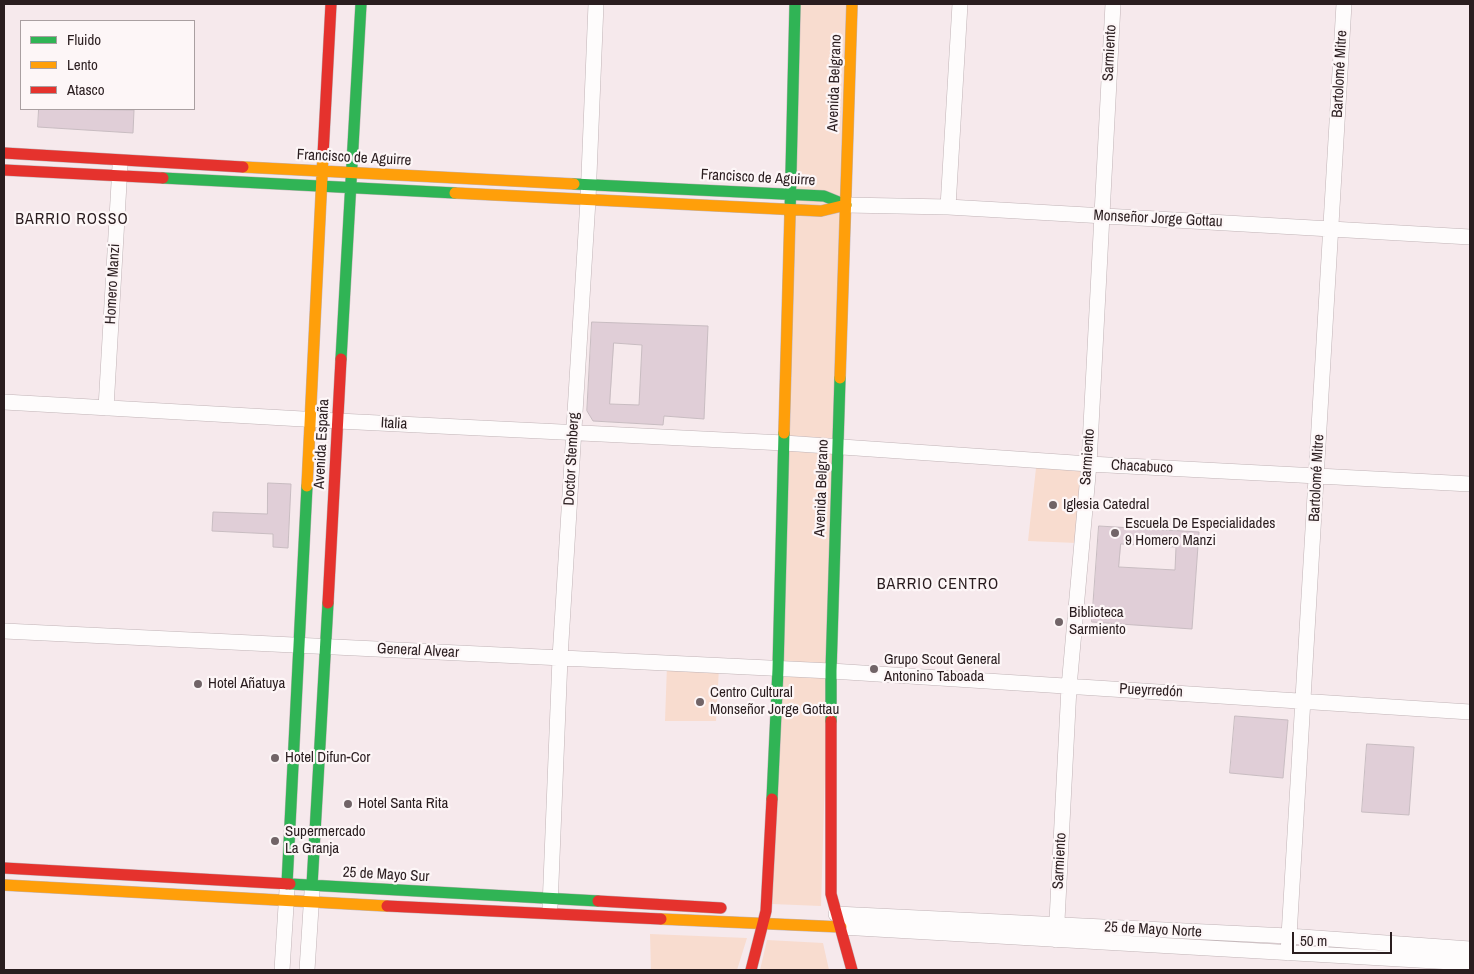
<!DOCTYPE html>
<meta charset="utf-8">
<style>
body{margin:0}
#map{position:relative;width:1474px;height:974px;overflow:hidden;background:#f6e9ec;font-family:"Archivo Narrow",sans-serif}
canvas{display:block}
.frame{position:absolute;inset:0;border:5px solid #2a1d1f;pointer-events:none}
.legend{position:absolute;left:20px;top:20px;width:175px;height:90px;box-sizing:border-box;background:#fdf6f7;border:1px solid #a99fa1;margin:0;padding:6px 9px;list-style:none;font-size:15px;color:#2a1d1f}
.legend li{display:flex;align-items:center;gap:10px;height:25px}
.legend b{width:25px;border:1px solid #a99fa1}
.scale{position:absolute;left:1292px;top:932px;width:100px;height:22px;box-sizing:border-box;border:2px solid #2a1d1f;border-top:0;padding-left:6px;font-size:15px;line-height:18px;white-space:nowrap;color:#2a1d1f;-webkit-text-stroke:4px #fdf6f7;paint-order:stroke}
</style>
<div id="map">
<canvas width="1474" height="974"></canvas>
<div class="frame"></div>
<ul class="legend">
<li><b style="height:6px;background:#30b455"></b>Fluido</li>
<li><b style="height:6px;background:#ff9f0a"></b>Lento</li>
<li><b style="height:6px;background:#e5322d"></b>Atasco</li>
</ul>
<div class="scale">50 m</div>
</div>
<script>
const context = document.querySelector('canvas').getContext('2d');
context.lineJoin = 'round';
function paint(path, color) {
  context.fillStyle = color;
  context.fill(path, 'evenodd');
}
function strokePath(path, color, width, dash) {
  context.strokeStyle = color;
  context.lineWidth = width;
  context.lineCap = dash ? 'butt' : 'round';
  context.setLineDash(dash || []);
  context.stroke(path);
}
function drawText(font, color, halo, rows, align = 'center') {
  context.font = font + ' "Archivo Narrow",sans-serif';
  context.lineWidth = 4.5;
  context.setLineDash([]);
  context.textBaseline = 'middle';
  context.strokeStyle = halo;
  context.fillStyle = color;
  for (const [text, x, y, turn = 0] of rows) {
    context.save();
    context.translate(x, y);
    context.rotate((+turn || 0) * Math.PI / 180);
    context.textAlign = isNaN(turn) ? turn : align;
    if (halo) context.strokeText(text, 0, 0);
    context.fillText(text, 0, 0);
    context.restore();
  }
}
paint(new Path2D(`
 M 799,4 L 848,4 L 821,906 L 772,904 Z
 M 1037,459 L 1083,461 L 1077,543 L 1028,541 Z
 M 667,665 L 719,668 L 716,721 L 665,721 Z
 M 650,934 L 747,938 L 737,970 L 651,970 Z
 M 767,940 L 823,943 L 829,970 L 760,970 Z`), '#f8dccf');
const building = new Path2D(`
 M 39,109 L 134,110 L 133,133 L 38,127 Z
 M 592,322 L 708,326 L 704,419 L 664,416 L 663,425 L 593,421 L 587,411 ZM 614,343 L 642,345 L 639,405 L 610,404 Z
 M 268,483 L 291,484 L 288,548 L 273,547 L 273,534 L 212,531 L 213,512 L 267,514 Z
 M 1099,526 L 1199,532 L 1192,629 L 1092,622 ZM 1121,544 L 1176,547 L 1175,570 L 1119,567 Z
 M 1235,716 L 1288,720 L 1283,778 L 1230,773 Z
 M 1367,744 L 1414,747 L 1409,815 L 1362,812 Z`);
paint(building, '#e0ced7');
strokePath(building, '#c8bcc1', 1);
const street = new Path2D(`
 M 846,205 L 948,207 L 1470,237
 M 948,207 L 960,4
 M 4,402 L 338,421 L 784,443 L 1089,464 L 1470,484
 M 106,408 L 120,166
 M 4,631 L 831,671 L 1470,712
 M 550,907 L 560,658 L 588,200 L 596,4
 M 836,914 L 1288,936 L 1470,949
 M 841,927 L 1470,963
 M 1056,940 L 1069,687 L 1089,464 L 1113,4
 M 1288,953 L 1344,4
 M 282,970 L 287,890
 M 307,970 L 312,892`);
const fast = new Path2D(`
 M 163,178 L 455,193
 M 574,184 L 824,196 L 846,205
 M 790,214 L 795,4
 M 341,359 L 361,4
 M 831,721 L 831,671 L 840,378
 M 772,799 L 778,669 L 784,433
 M 287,884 L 307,486
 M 290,884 L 598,901
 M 312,885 L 328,603`);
const slow = new Path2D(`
 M 243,167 L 574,184
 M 455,193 L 821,211 L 846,205
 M 840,378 L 852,4
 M 784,433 L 790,214
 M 307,486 L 323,155
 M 4,885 L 387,906
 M 661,919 L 841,927`);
const jam = new Path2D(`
 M 4,153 L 243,167
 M 323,155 L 331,4
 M 4,170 L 163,178
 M 328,603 L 341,359
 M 831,721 L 831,894 L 852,970
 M 4,868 L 290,884
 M 598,901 L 721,908
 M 387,906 L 661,919
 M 751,970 L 766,911 L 772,799`);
strokePath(street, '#c0b3b6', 16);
strokePath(fast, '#c0b3b6', 12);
strokePath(slow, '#c0b3b6', 12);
strokePath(jam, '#c0b3b6', 12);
strokePath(street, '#fefcfc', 15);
strokePath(fast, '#30b455', 11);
strokePath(slow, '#ff9f0a', 11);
strokePath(jam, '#e5322d', 11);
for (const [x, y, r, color] of [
 [1053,505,5,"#716467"],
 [1115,533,5,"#716467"],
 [1059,622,5,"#716467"],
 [874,669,5,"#716467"],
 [198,684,5,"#716467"],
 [700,702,5,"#716467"],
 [275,758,5,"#716467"],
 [348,804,5,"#716467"],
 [275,841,5,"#716467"]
]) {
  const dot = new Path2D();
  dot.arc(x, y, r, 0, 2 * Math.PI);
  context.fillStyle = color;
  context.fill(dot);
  strokePath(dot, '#fdf6f7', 2);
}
drawText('15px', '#2a1d1f', '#fdf6f7', [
 ["Sarmiento",1110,53,-87],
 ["Bartolomé Mitre",1340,74,-87],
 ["Avenida Belgrano",835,83,-88],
 ["Francisco de Aguirre",354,158,3],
 ["Francisco de Aguirre",758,178,3],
 ["Monseñor Jorge Gottau",1158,219,3],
 ["Homero Manzi",113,284,-87],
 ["Italia",394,424,3],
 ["Avenida España",322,444,-87],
 ["Sarmiento",1088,457,-86],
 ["Doctor Stemberg",572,459,-87],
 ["Chacabuco",1142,467,3],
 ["Bartolomé Mitre",1317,478,-87],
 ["Avenida Belgrano",822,488,-88],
 ["General Alvear",418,651,3],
 ["Pueyrredón",1151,691,3],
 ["Sarmiento",1060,861,-87],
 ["25 de Mayo Sur",386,875,3],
 ["25 de Mayo Norte",1153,930,3]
]);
drawText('15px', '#2a1d1f', '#fdf6f7', [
 ["Iglesia Catedral",1063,505],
 ["Escuela De Especialidades",1125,524],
 ["9 Homero Manzi",1125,541],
 ["Biblioteca",1069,613],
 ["Sarmiento",1069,630],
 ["Grupo Scout General",884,660],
 ["Antonino Taboada",884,677],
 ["Hotel Añatuya",208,684],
 ["Centro Cultural",710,693],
 ["Monseñor Jorge Gottau",710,710],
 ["Hotel Difun-Cor",285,758],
 ["Hotel Santa Rita",358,804],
 ["Supermercado",285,832],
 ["La Granja",285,849]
], 'left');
context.letterSpacing = '1px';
drawText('16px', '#2a1d1f', '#fdf6f7', [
 ["BARRIO ROSSO",72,220],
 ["BARRIO CENTRO",938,585]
]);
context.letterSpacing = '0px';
</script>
